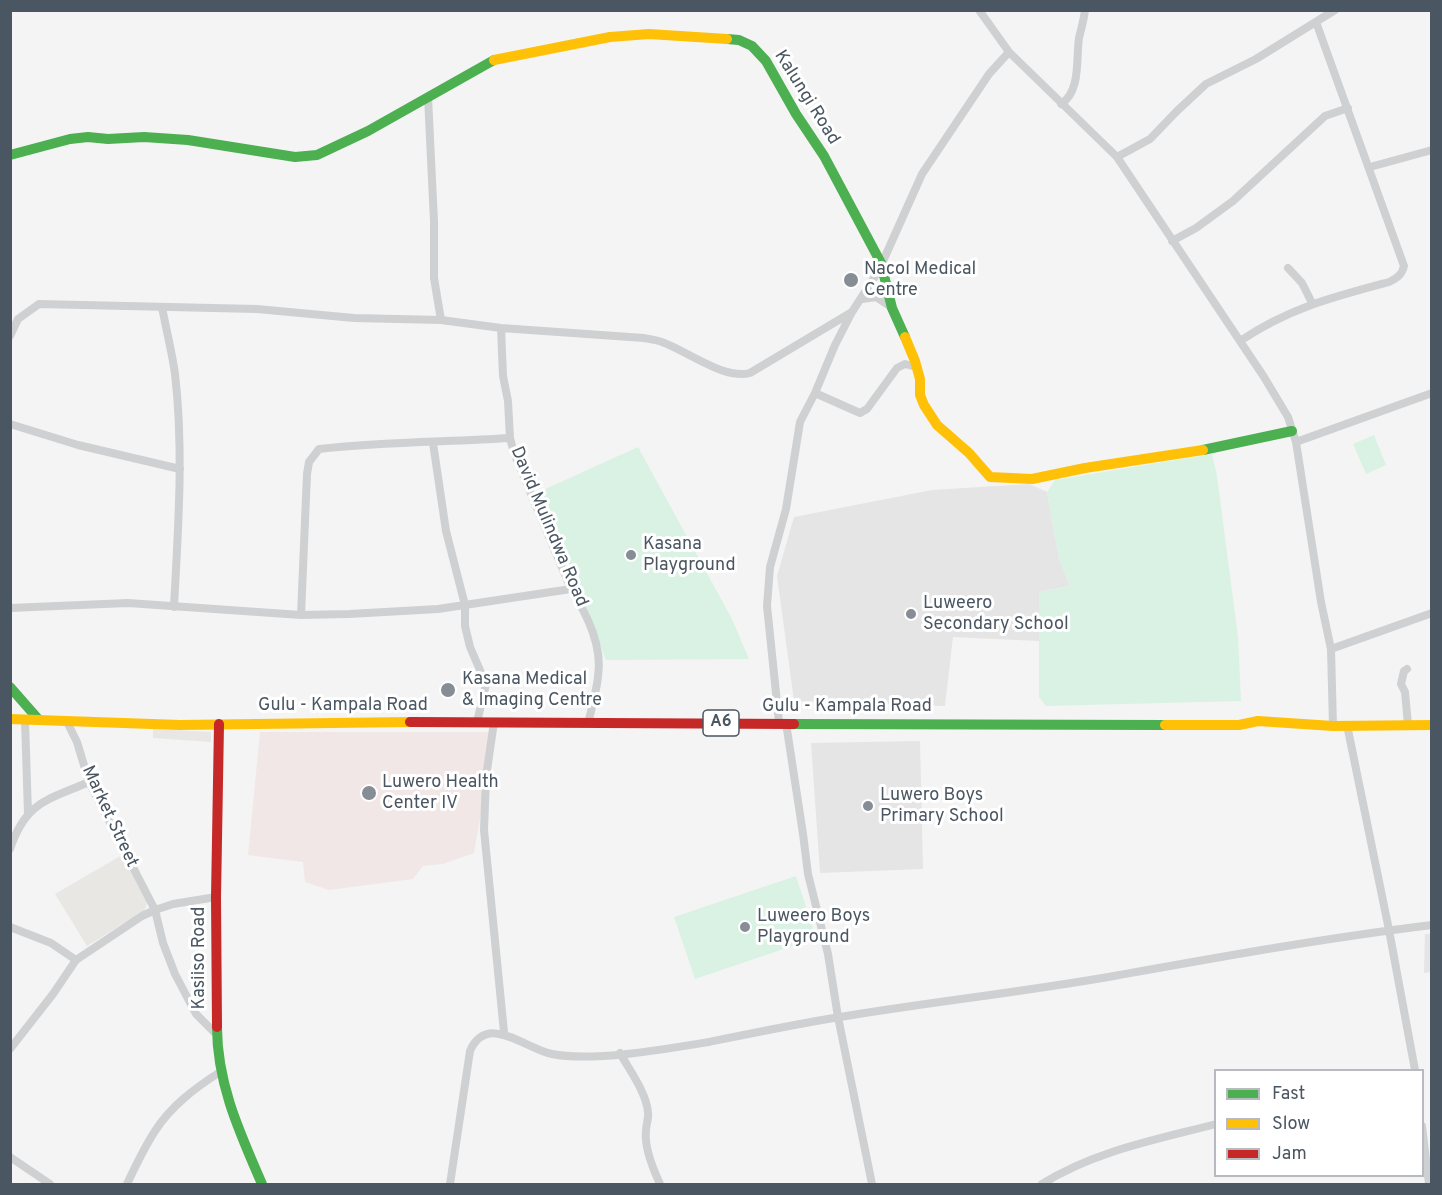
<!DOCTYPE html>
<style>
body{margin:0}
#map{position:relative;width:1442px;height:1195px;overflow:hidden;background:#f4f4f4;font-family:Overpass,sans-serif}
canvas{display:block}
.frame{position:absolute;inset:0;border:12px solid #4a5661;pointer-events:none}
.legend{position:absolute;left:1214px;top:1069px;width:210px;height:108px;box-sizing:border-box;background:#fff;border:2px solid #b7bbc0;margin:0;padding:8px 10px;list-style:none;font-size:18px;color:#4a5661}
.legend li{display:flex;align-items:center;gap:12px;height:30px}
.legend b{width:30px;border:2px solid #b7bbc0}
</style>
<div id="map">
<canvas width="1442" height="1195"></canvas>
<div class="frame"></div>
<ul class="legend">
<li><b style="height:8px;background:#4caf50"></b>Fast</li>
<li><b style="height:8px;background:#ffc107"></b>Slow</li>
<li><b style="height:8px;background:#c62828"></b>Jam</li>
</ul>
</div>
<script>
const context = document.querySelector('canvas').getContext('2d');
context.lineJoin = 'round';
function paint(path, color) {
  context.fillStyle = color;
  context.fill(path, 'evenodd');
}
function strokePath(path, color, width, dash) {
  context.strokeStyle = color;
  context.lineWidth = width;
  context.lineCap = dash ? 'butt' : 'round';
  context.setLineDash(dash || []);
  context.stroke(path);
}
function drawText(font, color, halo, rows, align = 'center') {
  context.font = font + ' Overpass,sans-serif';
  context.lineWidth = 6;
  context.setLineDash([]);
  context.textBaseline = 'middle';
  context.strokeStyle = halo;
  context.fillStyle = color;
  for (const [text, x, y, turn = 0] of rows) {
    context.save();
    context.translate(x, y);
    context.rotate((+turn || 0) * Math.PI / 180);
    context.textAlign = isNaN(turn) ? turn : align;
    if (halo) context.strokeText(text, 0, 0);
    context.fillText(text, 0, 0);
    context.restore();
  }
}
paint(new Path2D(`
 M 153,729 L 211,732 L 211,742 L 153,738 Z
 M 122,855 L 147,901 L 146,907 L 144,911 L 87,946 L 55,894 Z`), '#e8e7e3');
paint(new Path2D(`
 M 1029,484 L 1047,492 L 1059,558 L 1070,586 L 1039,592 L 1039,641 L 953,637 L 945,706 L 794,701 L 777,576 L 794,517 L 932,490 Z
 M 920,741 L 923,869 L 820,873 L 811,743 Z
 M 1425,934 L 1431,934 L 1431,972 L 1424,973 Z`), '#e6e5e6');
paint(new Path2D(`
 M 260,732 L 495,732 L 474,853 L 443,864 L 423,866 L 413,879 L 329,890 L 305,882 L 303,862 L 248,855 Z`), '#f1e7e6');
paint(new Path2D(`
 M 1374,435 L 1386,465 L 1366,474 L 1353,444 Z
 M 638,447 L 732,619 L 749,659 L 606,660 L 541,491 Z
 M 1212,454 L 1217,476 L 1238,637 L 1241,701 L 1046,706 L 1039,697 L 1039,592 L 1070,586 L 1059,558 L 1047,492 L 1055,480 Z
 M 796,876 L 816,938 L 695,979 L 674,917 Z`), '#d9f2e3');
strokePath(new Path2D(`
 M 979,10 L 1009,52 L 1117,157 L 1264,377 L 1288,417 L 1296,442 L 1321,602 L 1331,649 L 1333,726
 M 428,97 L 434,221 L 434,278 L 441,320
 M 1061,104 C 1081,92 1076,58 1079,38 C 1081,29 1084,20 1085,10
 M 1117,157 L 1150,139 L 1177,111 L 1206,84 L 1256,59 L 1335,10
 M 1370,167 L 1432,150
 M 1172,241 L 1196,228 L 1233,201 L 1325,116 L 1348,108
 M 1288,268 L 1302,283 L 1312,303
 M 862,299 L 876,297 L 891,307
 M 162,307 C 166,329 172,352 175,374 C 184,451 178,529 174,607
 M 501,328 L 503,376 L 508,401 L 510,438 L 514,453 L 571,589 C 587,615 603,646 598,677 C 596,693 592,708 588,723
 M 10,336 L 18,319 L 39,304 L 257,309 L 354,318 L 441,320 L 501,328 L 644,338 C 650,339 657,340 662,342 C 687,351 724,380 750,373 L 852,312
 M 1240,341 C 1289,308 1333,297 1389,282 C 1397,278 1402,275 1404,266 L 1316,22
 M 815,393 L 860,413 L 867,409 L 897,368 L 905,364 L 916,367
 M 10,424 L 78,445 L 180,469
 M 1296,442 L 1432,393
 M 433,443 L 446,531 L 465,605 L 465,626 L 470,647 L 486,684 L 477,722
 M 10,608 L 128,603 L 301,615 L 349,614 L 438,609 L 571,589
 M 301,615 L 307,474 L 309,462 L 319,449 C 382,442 446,442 510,438
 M 1331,649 L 1432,613
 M 1407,669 L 1404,671 L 1401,684 L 1405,692 L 1408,725
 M 25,720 L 28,814
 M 67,722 L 77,742 L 89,782 L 155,910 L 163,943 L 175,974 L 196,1014 L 217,1035
 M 494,722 L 486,777 L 484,830 L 504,1032
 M 779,722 L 767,606 L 770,567 L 786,509 L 800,422 L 815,393 L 835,345 L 852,312 L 879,270 L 922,174 L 989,74 L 1009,52
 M 786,723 L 803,834 L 808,874 L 828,954 L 838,1017 L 872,1184
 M 1347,725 L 1389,930 L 1415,1070
 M 10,849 C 26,801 48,800 89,782
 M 10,927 L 51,943 L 76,960
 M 10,1049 L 53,994 L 76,960 L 142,916 L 155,910 L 173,904 L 216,897
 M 620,1053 C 630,1071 646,1092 648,1112 C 649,1119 646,1124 646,1131 C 644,1148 653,1169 660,1184
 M 1422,1126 L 1429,1184
 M 10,1157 L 50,1184
 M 127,1184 C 135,1167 144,1148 155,1131 C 171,1106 195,1088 220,1072
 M 450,1184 L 470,1051 C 487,1012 526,1049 552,1054 C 592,1062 667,1049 709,1042 C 753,1033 796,1024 840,1017 C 931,1002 1023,992 1114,976 C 1220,957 1325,938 1432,925
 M 1042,1184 C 1095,1151 1155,1140 1216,1124`), '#ced0d2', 8);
strokePath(new Path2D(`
 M 727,39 L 739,40 L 752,46 L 766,61 L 796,114 L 824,156 L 881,263 L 892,308 L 905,337
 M 10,155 L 70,139 L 88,137 L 108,139 L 144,137 L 188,140 L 295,157 L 317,155 L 368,131 L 494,60
 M 1203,450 L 1292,431
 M 10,687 L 39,720
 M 794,724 L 1165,725
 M 217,1027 C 217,1084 240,1133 262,1184`), '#4caf50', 10);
strokePath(new Path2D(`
 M 494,60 L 610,37 L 649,34 L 727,39
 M 905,337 L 915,361 L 920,379 L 920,395 L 924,405 L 937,425 L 969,453 L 990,477 L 1032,479 L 1085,468 L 1203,450
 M 10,719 L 180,725 L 410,722
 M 1165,725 L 1239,725 L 1258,721 L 1333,726 L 1432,725`), '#ffc107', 10);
strokePath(new Path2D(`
 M 410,722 L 794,724
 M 217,1027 L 216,897 L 219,724`), '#c62828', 10);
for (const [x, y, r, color] of [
 [851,280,8,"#868d94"],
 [631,555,6,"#868d94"],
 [911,614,6,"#868d94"],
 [448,690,8,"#868d94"],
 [369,793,8,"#868d94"],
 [868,806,6,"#868d94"],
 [745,927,6,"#868d94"]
]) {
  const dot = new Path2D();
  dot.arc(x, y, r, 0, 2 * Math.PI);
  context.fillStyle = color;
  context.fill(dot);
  strokePath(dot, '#fff', 2);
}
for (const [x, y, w] of [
 [721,723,36]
]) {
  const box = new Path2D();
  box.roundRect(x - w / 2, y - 13, w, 26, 4.5);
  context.fillStyle = '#fff';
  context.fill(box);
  strokePath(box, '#4a5661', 1.5);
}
drawText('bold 16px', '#4a5661', null, [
 ["A6",721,723]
]);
drawText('18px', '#4a5661', '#fff', [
 ["Kalungi Road",806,98,58],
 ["David Mulindwa Road",548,527,67],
 ["Gulu - Kampala Road",343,706],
 ["Gulu - Kampala Road",847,707],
 ["Market Street",109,817,65],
 ["Kasiiso Road",200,958,-90]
]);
drawText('18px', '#4a5661', '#fff', [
 ["Nacol Medical",864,270],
 ["Centre",864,291],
 ["Kasana",643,545],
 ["Playground",643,566],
 ["Luweero",923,604],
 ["Secondary School",923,625],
 ["Kasana Medical",462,680],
 ["& Imaging Centre",462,701],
 ["Luwero Health",382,783],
 ["Center IV",382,804],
 ["Luwero Boys",880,796],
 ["Primary School",880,817],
 ["Luweero Boys",757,917],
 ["Playground",757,938]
], 'left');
</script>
